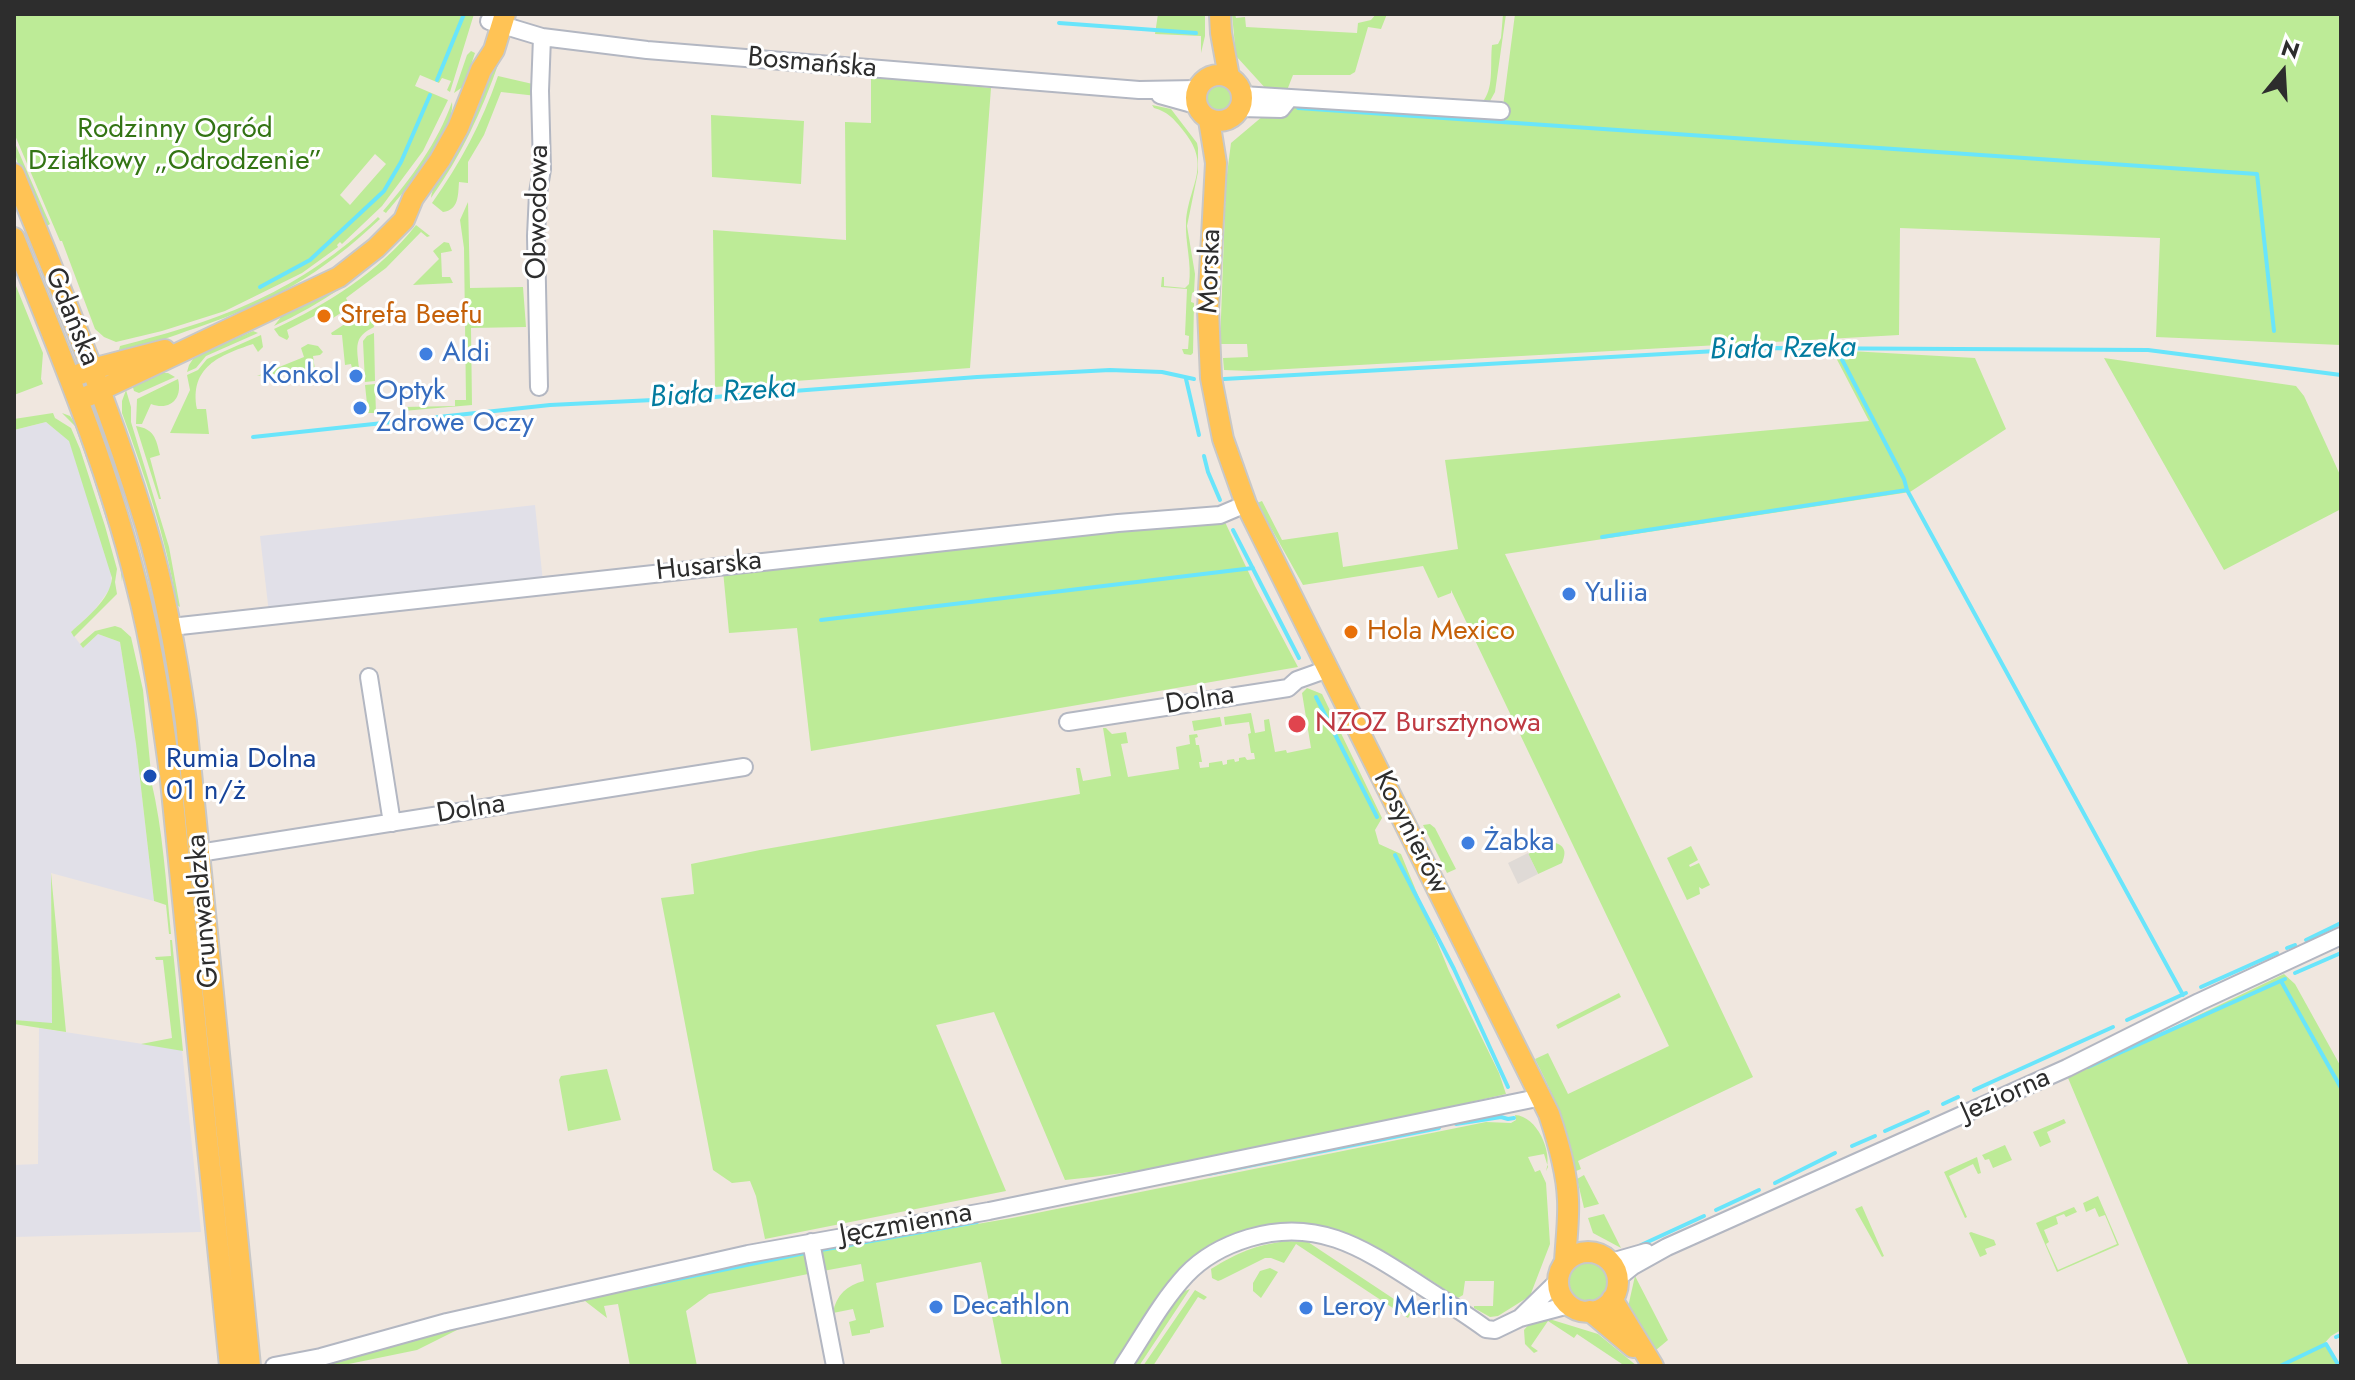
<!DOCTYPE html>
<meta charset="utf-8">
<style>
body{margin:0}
#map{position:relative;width:2355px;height:1380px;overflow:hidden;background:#f0e7df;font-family:Jost,sans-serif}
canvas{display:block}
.frame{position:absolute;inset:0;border:16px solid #2d2d2d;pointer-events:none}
.north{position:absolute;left:2243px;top:32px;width:80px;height:80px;-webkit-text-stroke:6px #fff;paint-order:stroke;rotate:18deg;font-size:22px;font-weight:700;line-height:32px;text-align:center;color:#2d2d2d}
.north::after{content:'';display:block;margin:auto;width:28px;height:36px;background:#2d2d2d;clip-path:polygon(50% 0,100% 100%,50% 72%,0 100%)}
</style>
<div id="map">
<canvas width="2355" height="1380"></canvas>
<div class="frame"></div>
<div class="north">N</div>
</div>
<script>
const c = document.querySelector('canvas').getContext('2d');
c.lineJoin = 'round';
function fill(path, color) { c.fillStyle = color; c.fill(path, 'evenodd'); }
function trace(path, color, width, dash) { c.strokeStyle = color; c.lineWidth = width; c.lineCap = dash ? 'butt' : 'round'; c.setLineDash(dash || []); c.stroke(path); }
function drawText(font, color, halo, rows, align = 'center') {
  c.font = font + ' Jost,sans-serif'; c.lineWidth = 6; c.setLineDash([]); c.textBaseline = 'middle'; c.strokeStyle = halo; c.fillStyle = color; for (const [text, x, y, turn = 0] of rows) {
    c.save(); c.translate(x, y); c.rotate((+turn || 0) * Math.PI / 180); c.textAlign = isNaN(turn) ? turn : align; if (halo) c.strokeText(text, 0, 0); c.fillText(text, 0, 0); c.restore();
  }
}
const industrial = new Path2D(`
 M46 422 69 440 111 570V587L94 611 71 632 83 648 98 634 120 642 136 744 154 901 51 873 52 1024 14 1020V430Z
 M535 505 543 582 269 613 260 536Z
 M39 1028 182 1050 201 1232 14 1237V1165L38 1164Z`);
const green = new Path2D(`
 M14 14H474L450 92 447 90 451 81 442 78 439 83 420 75 415 86 448 100 423 151 382 206 342 244 340 242 337 245 338 247 302 273 225 311 162 331 116 342 104 337 95 329 62 241H60L14 133ZM375 154 386 164 350 205 340 195Z
 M1158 14H1205V36L1201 53V36L1155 34Z
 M1232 14H1235L1236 18 1245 17 1246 27 1357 33 1358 23 1371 20 1376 14H1387L1381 29 1368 27 1355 72 1350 75H1293L1286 93 1267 90 1236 56Z
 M1503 14H1506L1495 92 1490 101 1484 100C1494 86 1490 63 1492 45L1498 44 1501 38Z
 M1515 14H2341V345L2156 337 2160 238 1900 228 1899 335 1251 371 1224 370 1223 358 1248 357 1247 344H1220L1226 182 1231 143 1263 116 1292 102 1502 114Z
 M471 51 475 53 464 86 454 93 467 55Z
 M495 59 499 62C482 111 461 156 431 198 433 180 456 154 465 137 478 112 487 86 495 59Z
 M498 76 537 85V96L501 92 484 135 468 162V183L459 182C458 195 459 210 443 212L432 203C460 163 482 123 498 76Z
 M871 76 991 88 970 368 715 387 713 230 846 240 845 122 871 123Z
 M1206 99a13 13 0 1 1 26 0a13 13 0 1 1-26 0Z
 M452 102C456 130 405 191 386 213L383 211C411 179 438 142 452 102Z
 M1152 105 1171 109 1197 143 1198 148V172L1187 226 1195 274 1194 292 1192 293 1191 302 1194 303 1193 353 1191 355 1184 354 1182 349H1188L1189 336 1185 335 1187 289 1161 287 1162 277H1164V286L1185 288 1189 284C1192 263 1185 243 1186 222 1189 183 1213 166 1182 129 1173 118 1168 112 1154 108Z
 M711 115 804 121 801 184 712 177Z
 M14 141 45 213 50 224 47 226C35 203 14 168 14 141Z
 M14 196 66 328 65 330 14 204Z
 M468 202 470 288 523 287 526 327 471 328 472 405 403 411V407L455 406V400H466L464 248 460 220Z
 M378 217 380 219C319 276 274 301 196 328 172 336 145 347 119 350L120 346C225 319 298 292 378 217Z
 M416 225 430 236 427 237 421 232 386 268 346 298 350 307 333 318 326 310 287 330 289 337 287 340 279 336 274 329C328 304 379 272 416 225Z
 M396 234 401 239C365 275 321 304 274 326L281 317 317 297Z
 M444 242 449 243 452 251 441 253 442 277H450L453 283 413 285 439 259 433 251Z
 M14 281 43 353 41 379 43 384 14 395Z
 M365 313 373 318 374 327C353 337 357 347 359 368H352L351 364 345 365 342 335H332L331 333 360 314Z
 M253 331 258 333 206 356 196 368 187 372 189 365 195 356Z
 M374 333 375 381 365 382 363 341 367 336Z
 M261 335 263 347 258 352 253 344C220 355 189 367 197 409H206L209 434 170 433 190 390 187 375 198 370 207 359Z
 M308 344 318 346 323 352 320 355 313 356 315 370 257 376 304 357 301 348Z
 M1832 350 1975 358 2006 429 1910 492 1505 554 1753 1077 1578 1161 1581 1169 1576 1171C1566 1126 1556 1100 1535 1059L1548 1053 1568 1094 1669 1046 1451 590V593L1438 598 1423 566 1303 585 1257 503 1262 501 1282 540 1338 532 1343 567 1458 549 1445 460 1869 421Z
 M2104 358 2296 386 2304 396 2341 477V509L2224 570Z
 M154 373H168L175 377 139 393 134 391 132 384Z
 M178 379C183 399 170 411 151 404L142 424H136L137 399Z
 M375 384 376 413H368L365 385Z
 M126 390 131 407V422L169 547 180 607 177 605C166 538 145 476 122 413V401Z
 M53 413 55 418 71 428 80 449 105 526 117 569 115 582 117 594 74 637 71 632C86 618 110 600 112 578L69 441 46 422 14 430V419Z
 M62 413 70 416 80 431 123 565 122 582 120 563 93 477 75 426Z
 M93 413C127 501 154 592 172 685L191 853 186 854Z
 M136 426C154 429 156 438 160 455L150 458 161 499H159Z
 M1225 522 1255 586 1298 667 811 751 797 628 729 633 723 571Z
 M115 626 121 628 131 637 143 690 151 773H149V780H151C163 830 166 883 171 934H169L166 905 154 901 136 744 120 642 98 634 83 648 80 644 95 631Z
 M1307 688 1322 694 1382 818 1375 830 1379 844 1401 854 1449 971 1499 1073 1506 1094C1360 1127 1214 1165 1065 1180L994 1012 936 1025 1006 1191 765 1239 756 1196 750 1181 732 1183 713 1170 661 898 694 894 691 864 760 850 1080 794 1076 768H1080L1083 781 1111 776 1103 728H1106L1112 734 1126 732 1128 743 1121 744 1128 777 1179 769 1176 747 1190 744 1189 735 1197 734 1198 737 1195 738 1196 745H1199L1202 762H1199L1200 768 1209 767V763L1222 761 1223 765 1227 764V760L1234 759 1235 762 1239 761V758L1245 757 1247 760 1255 759 1254 753H1251L1248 734 1251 733 1249 722 1225 725 1224 717 1251 713 1255 733 1265 731 1264 720 1269 719 1275 752 1286 750 1287 753 1311 748 1302 693Z
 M1220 717 1222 726 1194 731 1192 721Z
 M1430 824 1435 828 1456 869 1447 873 1423 825Z
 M1552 842C1565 845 1567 851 1562 863L1538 874 1528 854Z
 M1691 846 1698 860 1689 865 1690 867 1699 863 1710 885 1702 889 1699 887 1700 894 1687 900 1667 858Z
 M51 873 66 1032 14 1024V1020L52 1023Z
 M170 940H172L183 1051 141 1044 172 1038 163 960H156L155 957 171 956Z
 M2284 974 2295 984 2341 1067V1330L2331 1336 2322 1346 2327 1345 2338 1366H2189L2068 1078Z
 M1619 993 1621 997 1558 1029 1556 1025Z
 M607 1069 621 1120 568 1131 559 1080 561 1076Z
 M1515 1115C1537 1116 1553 1152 1546 1171L1548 1167 1544 1154 1528 1157 1535 1172 1540 1170 1546 1183 1550 1244 1530 1296 1498 1316 1490 1317 1474 1308V1306H1493L1494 1281H1465L1463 1295 1458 1298 1409 1266 1407 1269 1371 1245 1339 1231 1322 1226 1292 1223 1253 1228 1221 1241 1184 1266 1149 1313 1115 1366H1002L981 1262 876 1283 884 1327 870 1330V1333L852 1336 849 1322 856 1320 853 1309 833 1313C836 1295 847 1285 864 1281L861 1264 823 1271 820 1251 1012 1218 1486 1122 1511 1123 1516 1120Z
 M2064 1119 2066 1123 2047 1132 2051 1142 2040 1147 2033 1132Z
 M2005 1145 2012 1160 1993 1168 1989 1159 1985 1160 1982 1155Z
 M1977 1157 1981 1173 1978 1174 1973 1164 1949 1176 1967 1217 1965 1218 1944 1172Z
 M1584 1175 1599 1204 1584 1208 1577 1179Z
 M2098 1196 2119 1245 2057 1272 2036 1223 2074 1207 2077 1212 2066 1217 2064 1214 2056 1217 2058 1224 2044 1230 2049 1242 2046 1244 2058 1270 2117 1244 2105 1215 2099 1217 2095 1208 2086 1212 2083 1203Z
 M1862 1206 1884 1256 1882 1257 1855 1209Z
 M1604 1214 1621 1248 1593 1233 1588 1218Z
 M1971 1232 1994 1240 1996 1245 1985 1249 1987 1254 1980 1257 1969 1233Z
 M1286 1241 1308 1242 1412 1311 1408 1318 1296 1244 1284 1263 1271 1258H1265L1221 1280 1218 1281 1212 1278 1211 1269C1239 1252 1253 1246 1286 1241Z
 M805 1251 813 1271 808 1274 709 1294 686 1311 697 1366H630L618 1304 604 1306 607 1318 585 1301 465 1326 417 1350 339 1366H321L386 1345 607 1292Z
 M1569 1282a19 19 0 1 1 38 0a19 19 0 1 1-38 0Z
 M1270 1268 1278 1272 1261 1298 1253 1291V1283L1260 1271Z
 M1635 1276 1668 1340 1656 1350 1628 1307Z
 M1190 1289 1139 1366H1131L1177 1297 1180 1293Z
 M1195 1290 1207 1297 1204 1300 1198 1297 1153 1366H1143Z
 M1546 1318 1598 1334 1637 1366H1625L1577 1334 1574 1338 1548 1321 1531 1346 1538 1351 1534 1353 1525 1344 1524 1330 1530 1323Z`);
const plaza = new Path2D(`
 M1528 853 1538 874 1518 884 1508 863Z`);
const stream = new Path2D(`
 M1059 23 1196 33
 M437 80 464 14
 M1298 108 2257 174 2274 331
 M260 287 310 260 384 191 401 162 430 95
 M1836 348 1904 479 1907 490 2183 995
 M1186 379 1199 435
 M1224 379 1769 348 2148 350 2341 375
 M253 437 550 405 715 397 977 377 1110 370 1162 372 1194 379
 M1204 456 1208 472 1220 500
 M1233 530 1299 658
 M1602 537 1907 490
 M821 620 1253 568
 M1316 697 1377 817
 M1395 855 1454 969 1508 1087
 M2306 940 2341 923
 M2287 948 2295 945
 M2295 973 2341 953
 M2281 981 2341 1088
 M2201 987 2277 953
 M2127 1020 2186 993
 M2088 1067 2285 979
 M1974 1090 2113 1027
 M1943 1104 1958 1097
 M1456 1124 1501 1117 1508 1119 1514 1118
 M1885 1131 1928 1112
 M1852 1146 1875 1136
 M1208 1174 1439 1128
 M1775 1183 1835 1153
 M1716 1210 1759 1190
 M1641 1245 1704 1216
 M821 1250 977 1222
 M634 1288 805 1253
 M2336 1337 2341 1335
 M2280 1366 2326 1344 2339 1366`);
const minor = new Path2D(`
 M489 21 542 37 647 50 1139 90 1197 89
 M1160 95 1196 105
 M1242 95 1501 111
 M1240 108 1281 109 1289 99
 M539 387 536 236 538 193 542 169 540 91 542 37
 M171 627 1118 523 1220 515 1246 504
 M369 677 392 823
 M1068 722 1288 688 1297 680 1328 669
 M199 853 744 767
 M811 1242 835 1366
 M1611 1262 1646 1252
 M1618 1278 1633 1266 1667 1247 2067 1068 2199 1002 2341 936
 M1520 1318 1558 1281
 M274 1366 321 1357 447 1322 748 1254 989 1211 1542 1097
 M1123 1366C1143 1336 1161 1302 1186 1275 1203 1257 1226 1245 1249 1238 1315 1218 1360 1246 1414 1281 1438 1297 1463 1312 1486 1329L1495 1330 1520 1318 1569 1305`);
const major = new Path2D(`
 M1220 14 1221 33 1229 77
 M1196 98a23 23 0 1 1 46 0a23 23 0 1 1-46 0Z
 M1209 120 1216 163 1208 309 1211 378 1223 439 1246 504 1549 1114C1558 1141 1567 1171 1568 1200 1569 1220 1566 1242 1565 1262
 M14 174C61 290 110 406 146 526 165 590 177 657 186 722L250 1366
 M14 238C59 351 107 464 136 583 153 648 162 714 171 781L230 1366
 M80 374 92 369 165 350
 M88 396 339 277 376 248 404 220 413 198 440 160 458 128 481 70 494 50 505 14
 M1558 1282a30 30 0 1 1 60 0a30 30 0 1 1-60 0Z
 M1612 1299 1653 1366
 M1590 1311 1633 1347`);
const markers = [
 [324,316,8,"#e8710a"],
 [426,354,8,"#3f7fe0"],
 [356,376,8,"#3f7fe0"],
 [360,408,8,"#3f7fe0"],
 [1569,594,8,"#3f7fe0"],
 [1351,632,8,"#e8710a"],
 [1297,724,10,"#e0444e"],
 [150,776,8,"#1a4fb4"],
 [1468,843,8,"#3f7fe0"],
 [936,1307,8,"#3f7fe0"],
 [1306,1308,8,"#3f7fe0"]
];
const streetNames = [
 ["Bosmańska",812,64,5],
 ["Obwodowa",539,212,-89],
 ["Morska",1211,271,-88],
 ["Gdańska",71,317,68],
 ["Husarska",709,567,-6],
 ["Dolna",1200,701,-9],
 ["Dolna",471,810,-9],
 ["Kosynierów",1410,833,63],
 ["Grunwaldzka",204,911,-95],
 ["Jeziorna",2006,1096,-24],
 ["Jęczmienna",906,1225,-10]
];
const parkNames = [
 ["Rodzinny Ogród",175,130],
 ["Działkowy „Odrodzenie”",175,162]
];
const foodNames = [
 ["Strefa Beefu",340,316],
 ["Hola Mexico",1367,632]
];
const shopNames = [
 ["Aldi",442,354],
 ["Konkol",340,376,"right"],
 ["Optyk",376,392],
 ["Zdrowe Oczy",376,424],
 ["Yuliia",1585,594],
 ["Żabka",1484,843],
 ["Decathlon",952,1307],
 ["Leroy Merlin",1322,1308]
];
const healthNames = [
 ["NZOZ Bursztynowa",1315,724]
];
const transitNames = [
 ["Rumia Dolna",166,760],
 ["01 n/ż",166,792]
];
const waterNames = [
 ["Biała Rzeka",1783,350,-1],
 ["Biała Rzeka",723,394,-4]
];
fill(industrial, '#e1e0e8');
fill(green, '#bdeb97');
fill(plaza, '#dfdad6');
trace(stream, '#69e5fb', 4);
trace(minor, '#b3b7c2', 20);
trace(major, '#c8c8c8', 24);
trace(minor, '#fff', 16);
trace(major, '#ffc355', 20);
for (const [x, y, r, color] of markers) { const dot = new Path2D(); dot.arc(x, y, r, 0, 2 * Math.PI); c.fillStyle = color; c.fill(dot); trace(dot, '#fff', 3); }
drawText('28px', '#2d2d2d', '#fff', streetNames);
drawText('28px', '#337414', '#fff', parkNames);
drawText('28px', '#c56008', '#fff', foodNames, 'left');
drawText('28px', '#366cbe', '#fff', shopNames, 'left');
drawText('28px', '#be3a42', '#fff', healthNames, 'left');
drawText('28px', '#164399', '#fff', transitNames, 'left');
drawText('italic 30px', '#027b9f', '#fff', waterNames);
</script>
